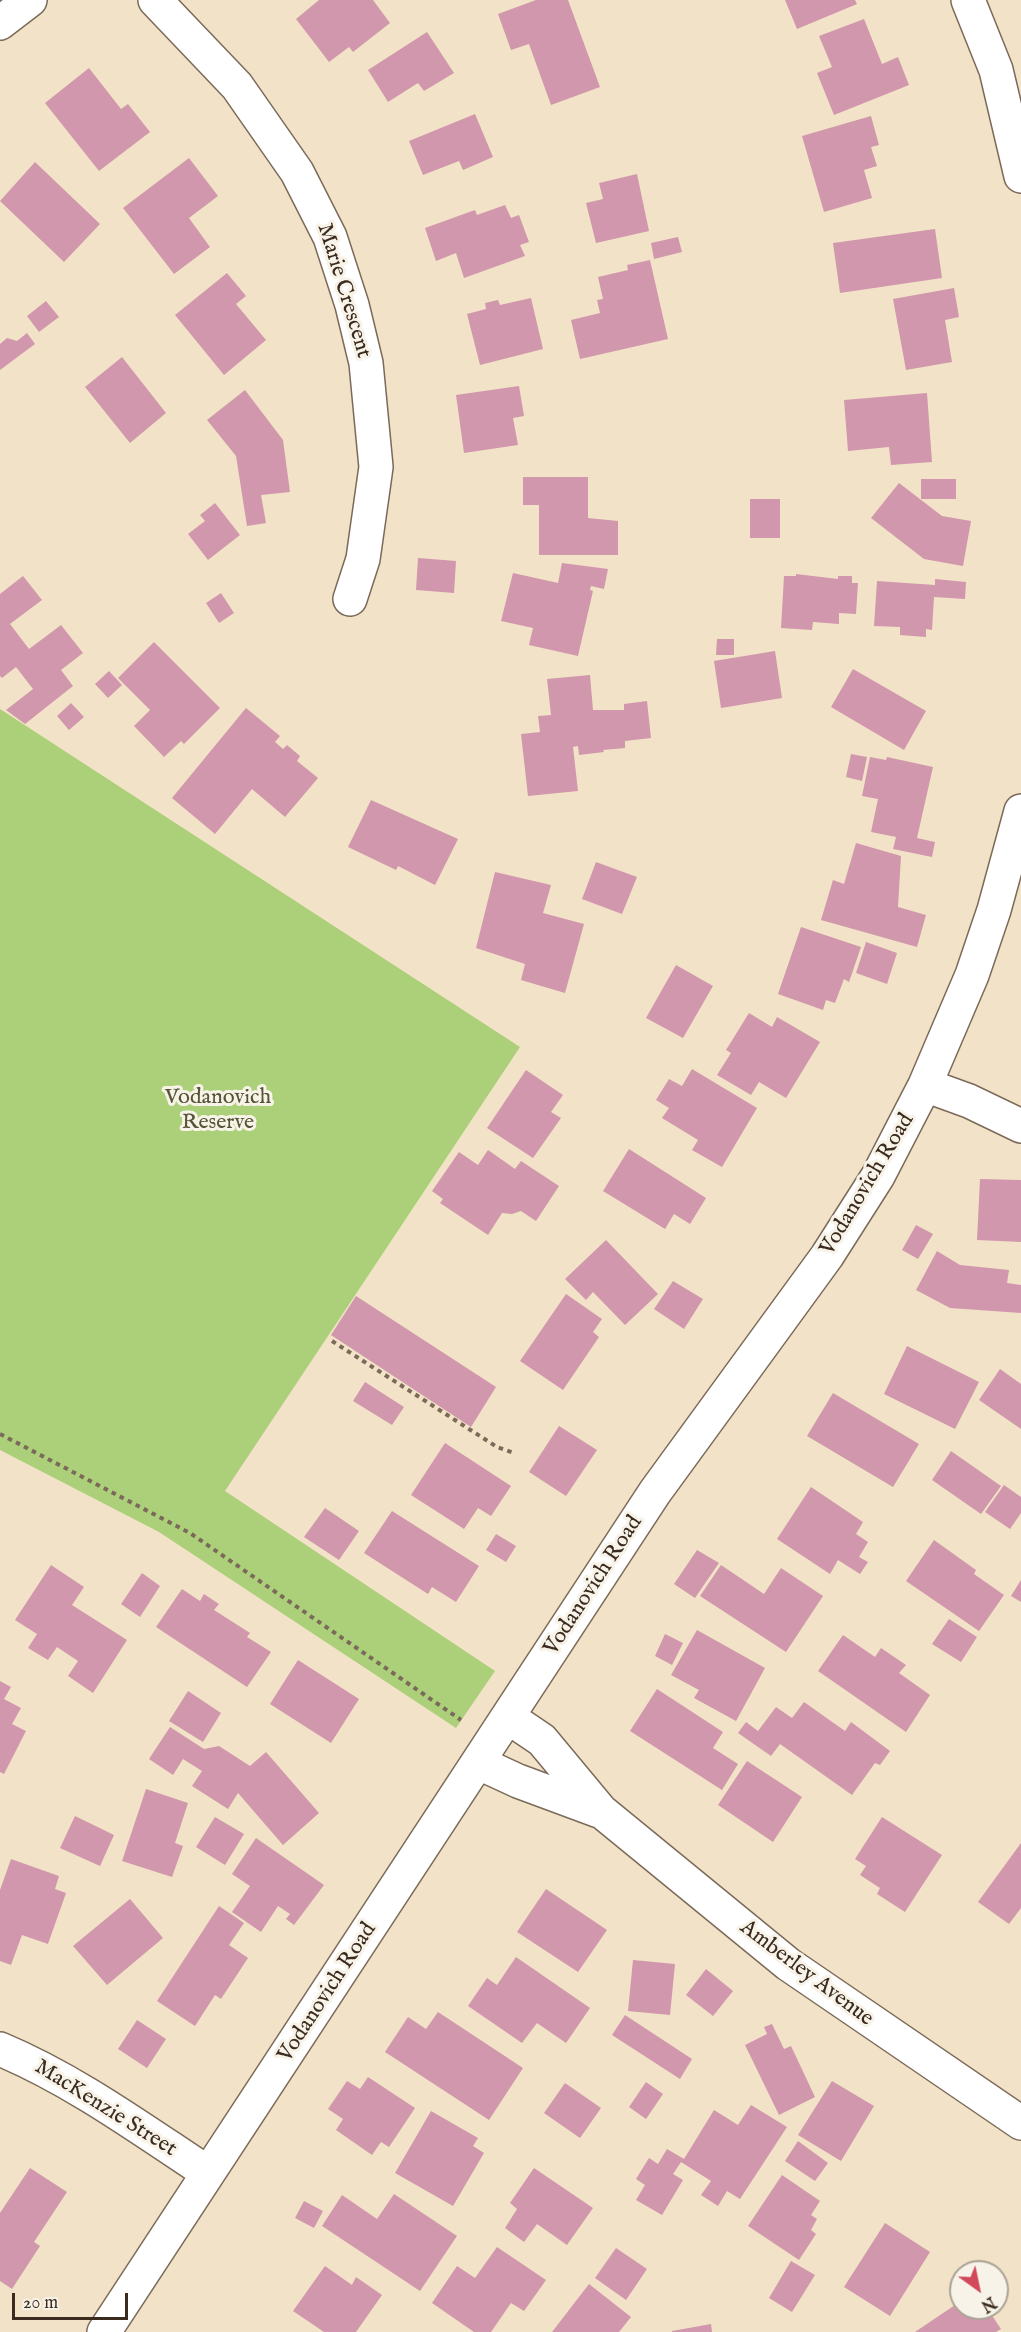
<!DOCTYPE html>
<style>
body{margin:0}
#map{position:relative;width:1021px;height:2332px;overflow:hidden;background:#f2e2c7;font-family:"IM FELL English",serif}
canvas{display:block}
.north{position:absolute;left:949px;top:2260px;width:60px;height:60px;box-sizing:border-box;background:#f7f3e8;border:2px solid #aca397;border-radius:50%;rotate:147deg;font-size:16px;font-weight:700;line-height:24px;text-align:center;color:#3b2a1e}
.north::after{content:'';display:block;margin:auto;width:21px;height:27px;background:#d1495b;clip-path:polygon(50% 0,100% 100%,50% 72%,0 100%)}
.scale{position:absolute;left:12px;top:2293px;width:116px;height:27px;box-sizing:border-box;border:3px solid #3b2a1e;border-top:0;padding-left:8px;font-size:18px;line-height:21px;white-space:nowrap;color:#3b2a1e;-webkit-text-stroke:4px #f7f3e8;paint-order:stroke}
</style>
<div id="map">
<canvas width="1021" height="2332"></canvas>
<div class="north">N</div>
<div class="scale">20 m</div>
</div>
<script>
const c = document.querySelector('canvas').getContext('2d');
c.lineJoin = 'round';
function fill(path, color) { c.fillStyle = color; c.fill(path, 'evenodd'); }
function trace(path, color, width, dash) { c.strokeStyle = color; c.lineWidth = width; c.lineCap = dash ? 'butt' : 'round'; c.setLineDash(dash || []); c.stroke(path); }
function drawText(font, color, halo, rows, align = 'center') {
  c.font = font + ' "IM FELL English",serif'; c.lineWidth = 6; c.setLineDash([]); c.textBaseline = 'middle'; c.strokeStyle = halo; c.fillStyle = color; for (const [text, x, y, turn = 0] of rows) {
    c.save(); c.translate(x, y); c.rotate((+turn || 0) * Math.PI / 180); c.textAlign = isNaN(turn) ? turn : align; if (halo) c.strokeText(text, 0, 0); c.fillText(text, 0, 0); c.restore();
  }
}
const green = new Path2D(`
 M0 709 520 1047 225 1491 495 1671 456 1728 159 1532 0 1450Z`);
const building = new Path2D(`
 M319 0H373L390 23 353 52 349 47 329 62 296 19Z
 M536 0H568L600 87 551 105 529 44 511 50 498 14Z
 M785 0H855L857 4 797 29Z
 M864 19 882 64 898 57 909 85 834 115 817 73 832 67 819 36Z
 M427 32 454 73 424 91 418 83 388 102 368 70Z
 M89 68 121 109 128 104 150 132 99 171 45 103Z
 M475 114 493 157 463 170 459 161 423 175 409 141Z
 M871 116 879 145 871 147 877 166 864 170 872 198 824 212 802 136Z
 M189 158 218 196 189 218 210 247 174 274 123 208Z
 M35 162 100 224 64 262 0 201Z
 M637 174 649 231 596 243 586 203 603 199 599 183Z
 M505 205 511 218 519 215 529 242 520 245 525 256 464 278 456 253 436 261 425 228 475 210 477 215Z
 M935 229 942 278 840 293 833 243Z
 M678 237 682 252 654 259 651 243Z
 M650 260 668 339 580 359 571 320 600 313 597 300 603 299 598 277 628 270 627 265Z
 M227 273 246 296 236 304 266 340 224 375 175 315Z
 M954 288 959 317 945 320 952 362 906 370 893 299Z
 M531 298 543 349 480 365 467 314 486 309 485 303 498 300 500 305Z
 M46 301 59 317 39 332 27 316Z
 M27 333 35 344 0 370V344L7 338 17 341Z
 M122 357 166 413 130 443 85 387Z
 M519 386 524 416 513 418 518 445 464 453 456 395Z
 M245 390 283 440 290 492 261 495 266 523 247 526 236 456 207 420Z
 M927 393 932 462 891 465 889 447 848 451 844 400Z
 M523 477H588V518L618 521V555H539V505H523Z
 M921 479H956V499H921Z
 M899 483 942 516 971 521 963 566 924 559 871 518Z
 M750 499H780V538H750Z
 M215 503 240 535 208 560 188 534 205 521 200 515Z
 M418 558 456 561 454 593 416 590Z
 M562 563 608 569 604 589 591 586 590 590 593 591 578 656 529 645 533 628 501 621 513 573 558 583Z
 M796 574 838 579V576H852V583H858L856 614 839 613V624L813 622 812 630 781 628 784 576H796Z
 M23 576 42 600 10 624 29 649 61 625 83 653 61 670 73 686 25 724 6 710 33 689 16 667 2 678 0 676V594Z
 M935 579 966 582 965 599 934 597 932 630 926 629V637L900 635V627L874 626 877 581 935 585Z
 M221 593 234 613 219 623 206 603Z
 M717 639H734V655H716Z
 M154 642 220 708 184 744 181 741 164 757 134 726 150 710 118 678Z
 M775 651 782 698 721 708 714 661Z
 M853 669 926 711 904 750 831 707Z
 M109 671 122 685 108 698 95 684Z
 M590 675 593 710H624V704L647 701 651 738 625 741V748L603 750 604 752 579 755 578 746 573 747 578 791 528 796 521 734 540 732 538 716 551 715 547 679Z
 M71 703 84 717 69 730 57 716Z
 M246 708 280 736 275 742 283 749 287 745 300 756 297 761 318 778 285 817 252 789 215 834 172 798Z
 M851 754 867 757 862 781 846 777Z
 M870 757 886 760 887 757 933 767 917 838 935 842 932 857 893 849 896 837 871 832 878 799 862 796Z
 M371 800 458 839 435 885 398 866 396 870 348 847Z
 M856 843 901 856 898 907 926 915 917 947 821 920 833 880 844 884Z
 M596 862 637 877 622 914 582 899Z
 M495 872 551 885 543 913 584 924 565 993 521 980 525 964 476 948Z
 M801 927 861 947 849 982 844 979 835 1003 826 1000 823 1010 778 994Z
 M866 942 897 953 887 984 856 973Z
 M676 965 713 986 683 1038 646 1018Z
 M749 1013 772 1027 777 1017 820 1042 786 1098 759 1082 751 1095 717 1075 731 1053 726 1050Z
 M692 1069 757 1108 722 1167 692 1150 698 1140 662 1118 669 1108 656 1100 669 1079 682 1086Z
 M526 1070 563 1095 551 1112 561 1118 533 1158 487 1128Z
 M629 1149 706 1198 690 1224 674 1214 665 1229 603 1191Z
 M488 1150 515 1169 521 1161 559 1186 536 1221 521 1211 512 1214 502 1213 488 1235 440 1203 443 1199 432 1191 459 1152 478 1165Z
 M980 1179 1021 1180V1242L977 1240Z
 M916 1225 933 1234 918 1259 902 1250Z
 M606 1240 658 1294 625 1325 593 1292 586 1300 565 1279Z
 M937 1251 960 1265 1009 1270 1007 1283 1021 1285V1313L950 1308 916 1290Z
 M673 1281 703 1299 684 1329 654 1309Z
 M566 1294 602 1319 593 1332 599 1337 563 1390 520 1361Z
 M356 1296 496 1387 471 1427 331 1335Z
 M907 1346 979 1382 955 1429 884 1394Z
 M1000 1369 1021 1384V1429L979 1400Z
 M365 1382 404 1407 392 1425 353 1401Z
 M833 1393 919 1444 893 1487 807 1436Z
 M559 1426 597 1450 566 1496 529 1472Z
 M445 1443 511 1486 491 1516 478 1508 464 1529 411 1495Z
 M951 1451 1001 1486 981 1514 932 1480Z
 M1004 1485 1021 1497V1513L1010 1529 985 1512Z
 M811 1487 863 1522 856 1534 868 1542 859 1557 868 1562 860 1574 838 1560 830 1574 777 1539Z
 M325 1508 359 1531 339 1560 304 1537Z
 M392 1511 479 1566 456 1602 432 1587 428 1594 364 1553Z
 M496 1534 516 1546 506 1562 486 1550Z
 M934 1540 976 1570 974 1574 1004 1595 979 1631 906 1581Z
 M697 1550 719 1563 695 1598 674 1584Z
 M51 1565 84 1587 72 1605 127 1640 93 1693 68 1676 78 1661 57 1647 48 1660 28 1648 37 1634 15 1620Z
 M721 1565 764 1594 781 1568 823 1596 786 1652 700 1596Z
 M142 1573 160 1586 140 1617 121 1604Z
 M1021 1580V1602L1011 1596Z
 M182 1589 200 1601 204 1594 219 1604 214 1610 250 1633 247 1637 271 1652 247 1687 156 1627Z
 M949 1619 977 1637 961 1662 932 1644Z
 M697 1630 765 1668 736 1721 694 1698 699 1690 671 1675Z
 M665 1634 683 1643 672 1665 655 1656Z
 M843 1635 875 1657 881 1648 906 1665 899 1673 930 1695 906 1732 818 1671Z
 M298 1660 359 1699 331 1743 270 1704Z
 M0 1681 11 1687 4 1699 21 1708 12 1724 26 1731 4 1774 0 1772Z
 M657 1689 723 1732 713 1748 738 1764 722 1790 630 1731Z
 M188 1691 221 1713 203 1742 169 1721Z
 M804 1702 845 1731 851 1722 890 1751 880 1765 875 1763 852 1795 780 1744 771 1756 738 1733 746 1722 758 1731 776 1707 792 1718Z
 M170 1727 204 1749 219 1746 250 1766 266 1752 319 1813 283 1845 238 1793 228 1809 192 1786 202 1771 183 1759 173 1775 149 1759Z
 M747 1761 802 1797 773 1842 718 1805Z
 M146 1789 188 1803 175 1843 183 1846 172 1877 122 1861Z
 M75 1816 114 1835 100 1866 60 1848Z
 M215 1817 244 1834 225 1865 196 1847Z
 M882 1817 942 1855 905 1912 877 1894 880 1888 860 1875 866 1866 855 1859Z
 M256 1838 324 1885 294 1925 286 1919 290 1914 278 1906 261 1932 232 1912 250 1886 232 1874Z
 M1021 1843V1908L1009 1924 978 1902Z
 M11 1859 59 1876 55 1889 66 1893 48 1944 22 1935 11 1965 0 1961V1890Z
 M546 1889 607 1930 578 1972 517 1932Z
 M130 1899 163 1938 107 1985 73 1946Z
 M219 1906 244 1923 229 1945 248 1958 221 1999 215 1995 195 2026 157 2001Z
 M516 1957 590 2008 566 2043 537 2023 522 2043 468 2006 487 1978 497 1985Z
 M633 1960 675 1964 670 2015 628 2011Z
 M706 1969 733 1991 713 2016 686 1995Z
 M438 2012 523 2068 489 2120 385 2052 408 2017 426 2029Z
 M625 2015 692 2059 680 2079 612 2035Z
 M137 2020 166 2039 147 2068 118 2049Z
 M772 2024 784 2049 791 2046 815 2097 779 2115 745 2045 767 2034 764 2027Z
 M368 2077 415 2108 389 2147 381 2142 372 2155 336 2130 343 2119 328 2109 347 2081 360 2089Z
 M832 2081 874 2106 841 2161 798 2135Z
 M646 2082 663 2094 646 2119 629 2107Z
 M565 2083 601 2108 580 2138 544 2113Z
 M751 2105 787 2127 740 2199 727 2191 718 2206 701 2195 711 2181 681 2162 673 2174 683 2180 662 2215 636 2200 645 2185 636 2179 649 2158 658 2164 667 2149 684 2159 714 2110 738 2125Z
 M431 2111 478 2138 473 2146 484 2153 453 2206 395 2173Z
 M798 2141 828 2163 815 2181 785 2161Z
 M30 2168 67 2192 34 2242 40 2246 12 2289 0 2281V2213Z
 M534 2168 593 2208 567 2245 537 2224 524 2242 505 2228 517 2209 510 2203Z
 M782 2175 820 2201 811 2215 817 2219 811 2230 816 2234 799 2260 748 2226Z
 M394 2194 457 2236 420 2291 322 2226 342 2195 377 2219Z
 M304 2201 323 2211 314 2228 295 2218Z
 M885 2223 930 2252 890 2316 844 2287Z
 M497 2247 546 2280 524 2311 511 2303 491 2332H474L432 2303 457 2266 475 2278Z
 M616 2248 647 2269 626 2300 595 2278Z
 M791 2261 815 2275 792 2312 769 2298Z
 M325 2266 352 2285 356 2277 382 2295 356 2332H324L293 2311Z
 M589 2284 631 2317 619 2332H552Z
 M961 2301V2308H987L1001 2329 996 2332H915Z
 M711 2324 712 2332H672V2331Z`);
const path = new Path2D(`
 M332 1341 497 1447 514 1453
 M0 1434 190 1533 461 1720`);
const minor = new Path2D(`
 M155 0 237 86 297 172 330 237 352 305 366 363 376 467 363 559 350 599
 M968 0 996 70 1021 176
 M0 23 30 0
 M925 1085 969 1101 1021 1126
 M508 1717 542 1740 601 1811 788 1964 1021 2123
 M479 1763 518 1781 599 1811
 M0 2049C74 2080 141 2129 208 2173
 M104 2332 655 1492 827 1256 878 1176 925 1085 972 975 994 910 1021 811`);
const streetNames = [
 ["Marie Crescent",343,291,73],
 ["Vodanovich Road",868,1185,-59],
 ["Vodanovich Road",594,1586,-57],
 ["Amberley Avenue",806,1974,37],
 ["Vodanovich Road",328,1993,-57],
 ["MacKenzie Street",105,2109,32]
];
const parkNames = [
 ["Vodanovich",218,1098],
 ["Reserve",218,1123]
];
fill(green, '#acd07a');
fill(building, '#d197ac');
trace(minor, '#7b6a59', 36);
trace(path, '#7b6a59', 4, [4.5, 4.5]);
trace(minor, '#fff', 33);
drawText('22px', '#3b2a1e', '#f7f3e8', streetNames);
drawText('22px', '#575435', '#f7f3e8', parkNames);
</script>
